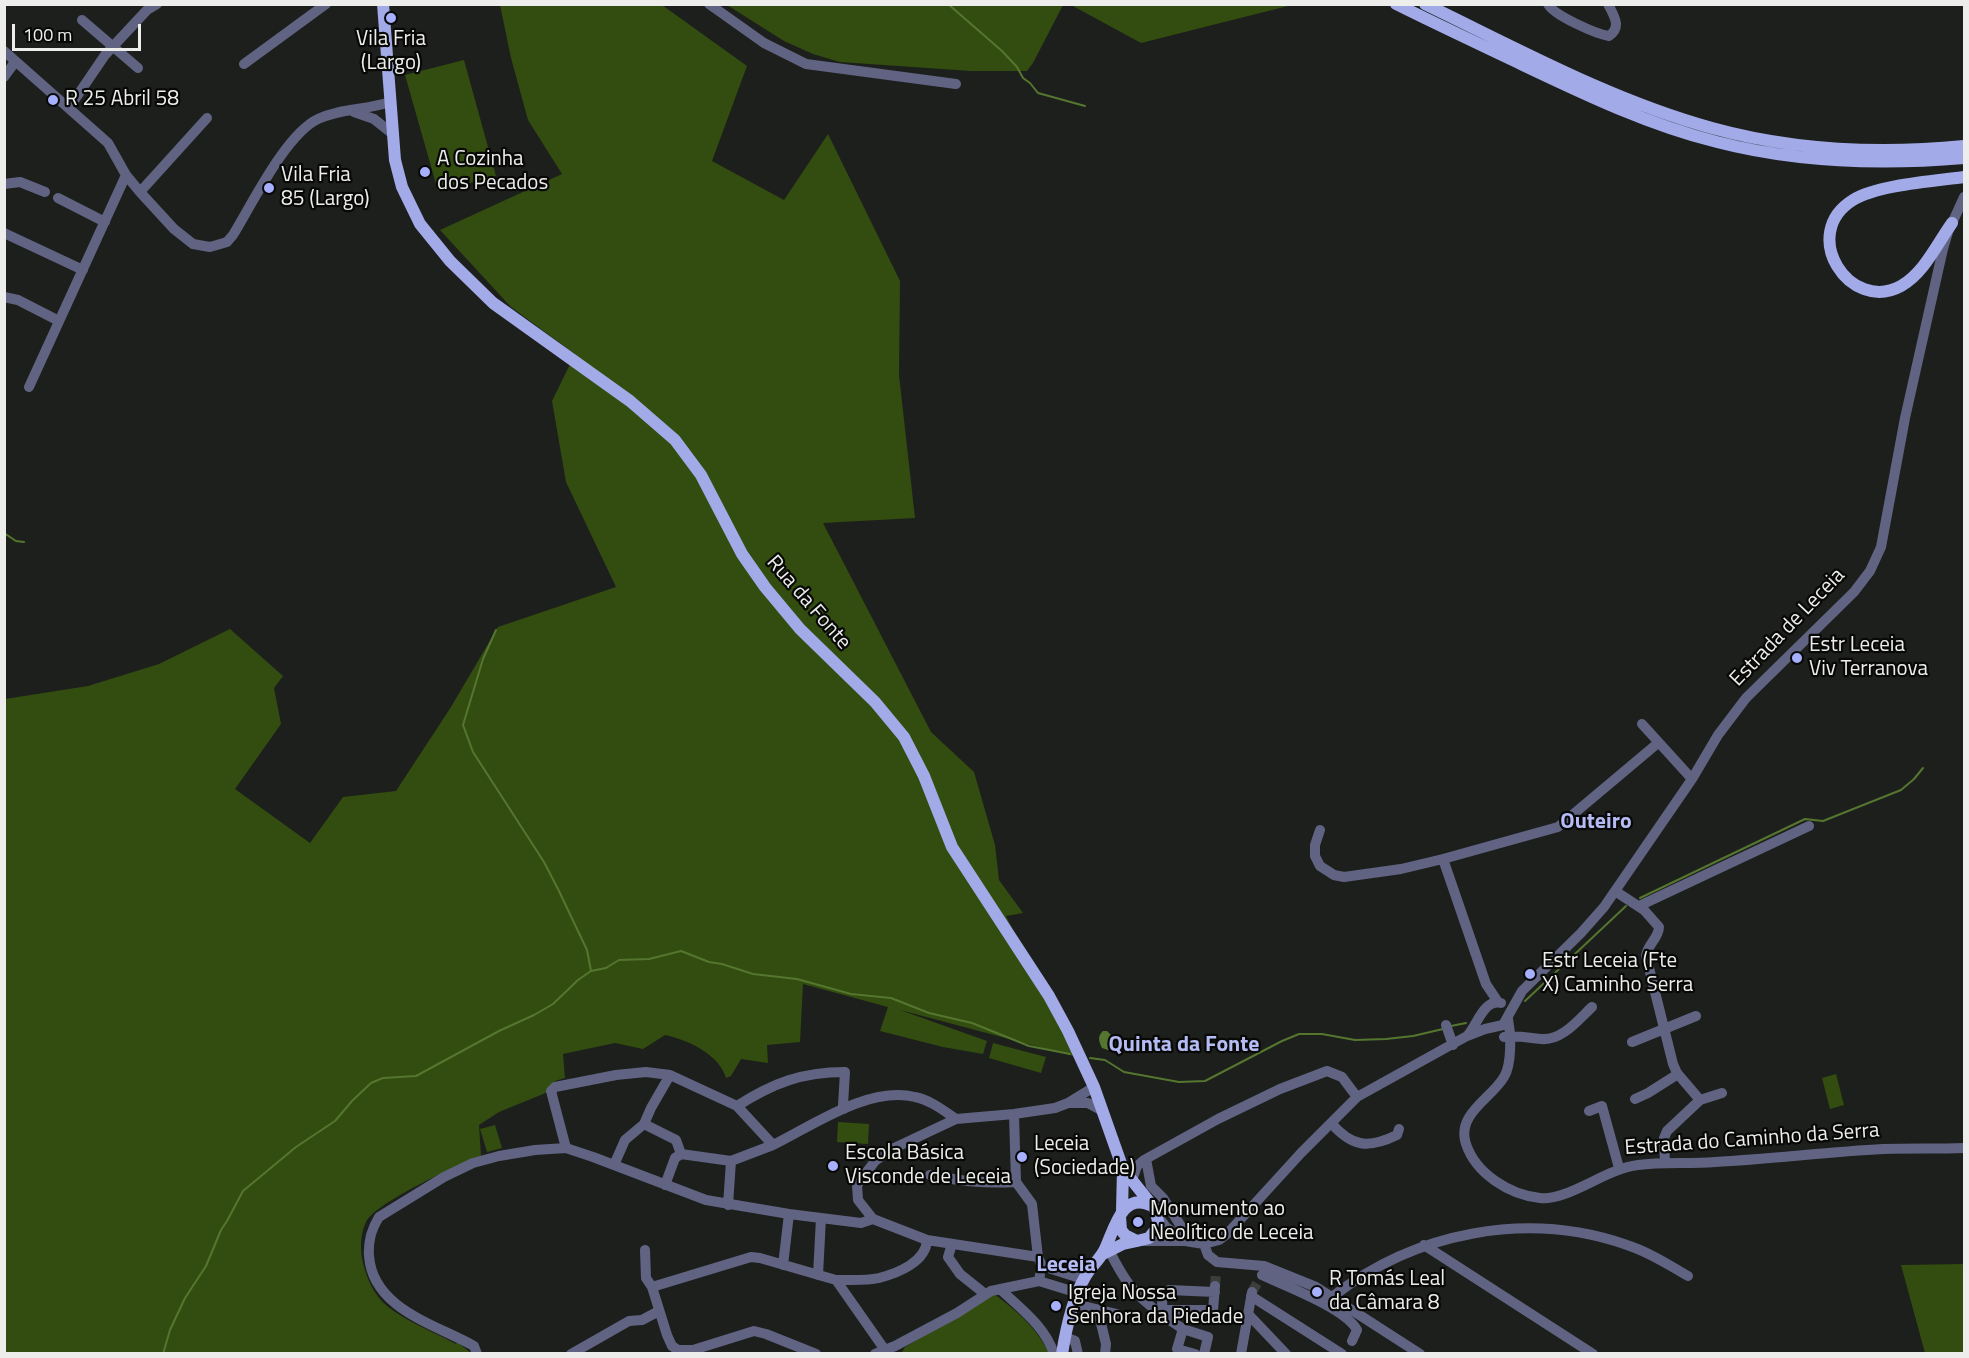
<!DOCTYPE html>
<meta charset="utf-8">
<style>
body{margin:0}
#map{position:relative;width:1969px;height:1358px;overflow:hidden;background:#1d1f1c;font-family:"Titillium Web",sans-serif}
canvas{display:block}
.frame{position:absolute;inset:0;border:6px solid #edeeec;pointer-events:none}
.scale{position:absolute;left:12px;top:24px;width:129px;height:27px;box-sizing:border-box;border:3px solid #edeeec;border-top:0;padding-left:8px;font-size:18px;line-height:21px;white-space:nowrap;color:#edeeec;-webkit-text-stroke:4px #080907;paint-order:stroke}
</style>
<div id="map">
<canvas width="1969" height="1358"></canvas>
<div class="frame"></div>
<div class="scale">100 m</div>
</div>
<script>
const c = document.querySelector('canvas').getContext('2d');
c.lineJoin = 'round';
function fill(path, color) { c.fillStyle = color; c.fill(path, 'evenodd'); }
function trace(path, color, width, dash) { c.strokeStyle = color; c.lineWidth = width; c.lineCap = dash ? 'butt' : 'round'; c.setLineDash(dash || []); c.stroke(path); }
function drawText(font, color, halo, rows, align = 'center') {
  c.font = font + ' "Titillium Web",sans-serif'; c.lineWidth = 4.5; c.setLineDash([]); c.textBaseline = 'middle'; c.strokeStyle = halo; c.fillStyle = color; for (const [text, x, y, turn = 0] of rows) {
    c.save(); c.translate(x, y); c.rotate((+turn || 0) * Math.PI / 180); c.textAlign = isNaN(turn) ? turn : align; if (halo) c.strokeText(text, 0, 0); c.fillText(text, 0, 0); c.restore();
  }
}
const green = new Path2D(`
 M500 5H662L747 66 712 161 784 200 828 134 900 281 899 375 915 518 823 523 931 732 974 772 995 845 999 880 1023 913 1006 916 1077 1057 900 1010 987 1041 983 1054 943 1047 880 1031 888 1007 803 984 800 1042 767 1045 768 1063 741 1059 731 1076 726 1078C719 1054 688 1040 665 1035L643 1049 615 1043 563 1054 565 1078 555 1081 548 1092 499 1112 479 1125 481 1156C458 1165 376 1202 366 1222 360 1234 360 1250 363 1263 367 1279 374 1295 387 1306 407 1322 434 1332 456 1344L457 1342 471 1353 5 1354V699L88 686 159 664 230 629 283 676 274 688 281 724 235 789 310 843 343 797 396 791 451 707 498 627 616 587 566 482 552 401 575 354 511 307 440 230 562 174 528 120 511 58Z
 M727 5H1063L1033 63 1027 71H971L840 62 813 54 784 41Z
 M1071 5H1292L1141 43Z
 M464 60 496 176 438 191 405 75Z
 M993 1043 1046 1057 1041 1073 989 1058Z
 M1836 1074 1844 1105 1830 1109 1822 1078Z
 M838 1122 869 1124 868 1144 837 1142Z
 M495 1125 502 1148 487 1152 480 1129Z
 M1964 1264V1353H1925L1901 1265Z
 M994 1294C1018 1312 1035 1326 1049 1353L901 1354 905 1347Z`);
const water = new Path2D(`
 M1103 1031H1107L1115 1039 1112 1048 1108 1050 1102 1048C1099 1042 1097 1036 1103 1031Z`);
const stream = new Path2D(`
 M948 4 1002 51 1017 67 1023 78 1030 83 1038 93 1085 106
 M4 533 16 541 24 542
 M496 630 483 659 463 725 473 752 544 862 558 889 587 950 591 971
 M1640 898 1805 819 1823 821 1901 790 1914 779 1923 768
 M1525 1001 1626 906
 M1451 1026 1466 1023
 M1090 1058 1105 1060 1124 1072 1179 1082 1205 1081 1282 1041 1299 1034H1322L1355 1040 1386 1039 1413 1036 1443 1029
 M163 1354 170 1330 185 1298 206 1266 221 1230 227 1221 243 1191 296 1147 335 1121 352 1101 371 1083 383 1078 416 1076 499 1031 534 1015 553 1004 578 980 591 971 606 968 619 960 649 959 681 951 709 962 722 964 753 974 797 979 851 994 891 998 929 1013 972 1023 1029 1046 1070 1054`);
const minorTunnel = new Path2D(`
 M1215 1286 1216 1273
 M1252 1292 1259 1280`);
const minor = new Path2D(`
 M709 4 764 43 806 64 956 84
 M1548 4C1553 15 1596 34 1609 36 1622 27 1614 16 1608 4
 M82 20 138 68
 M4 51 108 143 126 175 140 192 174 229 193 244 210 247 227 242 233 235C252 204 286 134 318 119 341 108 367 110 390 102
 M244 64 326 4
 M4 77 15 62
 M69 108 105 55 147 10 157 4
 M354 112 374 119 394 135
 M4 184 20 182 45 192
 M140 192 207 118
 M58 198 105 222
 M4 233 83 270
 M4 297 18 300 59 321
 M29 387 126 175
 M1642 724 1692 779
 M1320 830 1315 845V856L1320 866 1334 875 1344 877 1401 869 1443 859 1558 827 1658 743
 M1443 859 1486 984 1498 1002
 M1615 891 1644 910 1659 927C1659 938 1647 945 1646 956L1673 1064 1677 1073 1700 1100 1667 1131 1664 1138 1665 1163
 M1639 906 1809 826
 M1508 1019C1511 1034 1512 1064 1504 1077 1491 1099 1456 1114 1466 1144 1476 1174 1510 1195 1540 1198 1568 1201 1605 1169 1638 1165 1663 1162 1689 1164 1715 1162 1771 1159 1827 1152 1883 1149 1910 1148 1937 1149 1964 1148
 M1446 1025 1453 1045
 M1468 1035C1478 1023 1484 999 1501 1003
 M1504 1037C1518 1035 1528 1038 1541 1039 1562 1041 1578 1020 1592 1007
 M1632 1042 1696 1016
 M1635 1099 1648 1093 1678 1074
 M1700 1100 1722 1093
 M1069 1103H1088L1103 1111
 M737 1106C773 1083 802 1072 845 1072L843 1105 844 1109
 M1589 1111 1602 1106 1619 1168
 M1014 1114 1016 1182
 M1331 1123C1352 1147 1368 1149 1397 1135L1399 1129
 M644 1124 676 1140 681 1154
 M773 1145C814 1125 868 1086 915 1097 930 1100 943 1110 956 1119
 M566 1148 551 1091 555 1087 616 1075 646 1072 670 1075 737 1106 773 1145 731 1161 681 1154
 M1146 1159 1151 1186 1163 1198 1184 1231 1185 1241
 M614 1165 625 1140 644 1124 651 1108 670 1075
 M930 1175C961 1181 984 1184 1016 1182
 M1132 1180 1137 1166 1144 1160 1218 1119 1280 1089 1327 1071 1342 1077 1357 1097
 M1016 1182 1032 1204 1038 1257 1042 1266
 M665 1185 675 1158 681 1154
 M728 1205 731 1161
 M1157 1215 1166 1227 1185 1241
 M873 1219 858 1200 857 1185 875 1161 890 1150 956 1119 1014 1114 1055 1108 1068 1103 1094 1087
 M1143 1241H1185L1204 1244 1219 1240 1227 1234 1301 1153 1357 1097 1467 1036 1485 1029 1503 1025 1522 991 1581 933 1604 907 1692 779 1718 735 1746 698 1854 592 1870 571 1881 547 1905 418 1943 249 1948 232 1964 197
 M952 1244 948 1257 960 1274 985 1294
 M1204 1244 1208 1255 1217 1262 1264 1266 1316 1287 1420 1354
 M1424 1245 1593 1354
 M645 1250 646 1278 652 1287 667 1335 672 1346 678 1350H693L754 1331 766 1334 816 1354
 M1109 1250C1124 1280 1133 1294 1161 1314
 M783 1265 789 1214
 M1042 1266 1083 1279
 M818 1275 821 1218
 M1040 1275 1039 1281 1078 1293
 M1262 1275C1285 1286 1345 1308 1357 1330L1352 1341
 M836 1280C850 1280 866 1281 879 1278 898 1273 926 1262 927 1240
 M652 1287 751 1257 760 1258 836 1280 885 1350
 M1000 1289C1021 1309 1045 1326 1054 1354
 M1215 1292 1169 1290C1162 1296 1161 1301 1163 1310H1213L1215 1286
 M1251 1296 1342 1354
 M1332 1297C1415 1232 1527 1210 1627 1245 1649 1252 1669 1265 1688 1276
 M1075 1304 1117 1314
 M1163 1310 1161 1314 1183 1329 1208 1337 1204 1354
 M1098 1311 1106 1344 1105 1354
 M1248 1314 1286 1354
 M1183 1329 1177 1349 1195 1354
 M1065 1337 1075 1341 1078 1354
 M477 1354 474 1346C435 1324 373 1309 369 1256 368 1241 371 1230 379 1217L444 1177 473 1163 499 1156 535 1150 566 1148 593 1157 706 1200 789 1214 861 1223 873 1219 927 1240 1038 1257
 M571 1354 629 1321 642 1320 659 1311
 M875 1354 895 1346 957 1313 991 1291 1039 1281
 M1241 1354 1252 1292`);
const major = new Path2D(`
 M383 4 395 160 402 187 420 224 450 261 493 303 630 401 675 440 701 475 742 554 765 587 800 629 875 702 904 737 924 776 952 847 1049 996 1068 1031 1094 1087 1123 1169 1155 1209 1158 1221 1157 1228 1149 1238 1137 1241 1125 1235 1121 1230 1120 1217
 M1396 4C1438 25 1481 45 1523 65 1586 95 1649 125 1717 142 1798 163 1881 165 1964 158
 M1425 4C1518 49 1613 101 1712 128 1795 151 1880 154 1964 146
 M1952 223C1937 244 1924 273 1901 286 1850 314 1798 234 1853 200 1877 185 1935 181 1964 177
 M1122 1211 1123 1169
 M1103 1254 1123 1244 1137 1241
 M1062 1354C1066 1329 1072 1299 1085 1277 1090 1268 1099 1260 1104 1251 1114 1231 1121 1192 1150 1205`);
const markers = [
 [391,18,6,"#a7b0fc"],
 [53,100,6,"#a7b0fc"],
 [425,172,6,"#a7b0fc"],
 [269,188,6,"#a7b0fc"],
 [1797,658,6,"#a7b0fc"],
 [1530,974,6,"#a7b0fc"],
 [1022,1157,6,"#a7b0fc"],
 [833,1166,6,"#a7b0fc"],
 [1138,1222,6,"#a7b0fc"],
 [1317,1292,6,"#a7b0fc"],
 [1056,1306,6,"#a7b0fc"]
];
const poiNames = [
 ["Vila Fria",391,40,"center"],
 ["(Largo)",391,64,"center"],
 ["R 25 Abril 58",65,100],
 ["A Cozinha",437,160],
 ["dos Pecados",437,184],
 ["Vila Fria",281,176],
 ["85 (Largo)",281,200],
 ["Estr Leceia",1809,646],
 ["Viv Terranova",1809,670],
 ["Estr Leceia (Fte",1542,962],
 ["X) Caminho Serra",1542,986],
 ["Leceia",1034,1145],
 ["(Sociedade)",1034,1169],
 ["Escola Básica",845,1154],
 ["Visconde de Leceia",845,1178],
 ["Monumento ao",1150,1210],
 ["Neolítico de Leceia",1150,1234],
 ["R Tomás Leal",1329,1280],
 ["da Câmara 8",1329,1304],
 ["Igreja Nossa",1068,1294],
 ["Senhora da Piedade",1068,1318]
];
const streetNames = [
 ["Rua da Fonte",808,603,49],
 ["Estrada de Leceia",1788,628,-46],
 ["Estrada do Caminho da Serra",1752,1140,-4]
];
const neighbourhoodNames = [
 ["Outeiro",1596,823],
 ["Quinta da Fonte",1184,1046],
 ["Leceia",1066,1266]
];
fill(green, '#324d0f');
fill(water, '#55762f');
trace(stream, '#55762f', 2);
trace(minorTunnel, '#3c3e3b', 10, [10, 5]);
trace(minor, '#606482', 10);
trace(major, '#a2aae8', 12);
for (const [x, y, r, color] of markers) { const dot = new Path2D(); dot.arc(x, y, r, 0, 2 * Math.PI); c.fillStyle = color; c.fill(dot); trace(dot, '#080907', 2); }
drawText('21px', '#edeeec', '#080907', poiNames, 'left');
drawText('21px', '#edeeec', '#080907', streetNames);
drawText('bold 22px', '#b5bcf5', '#080907', neighbourhoodNames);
</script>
